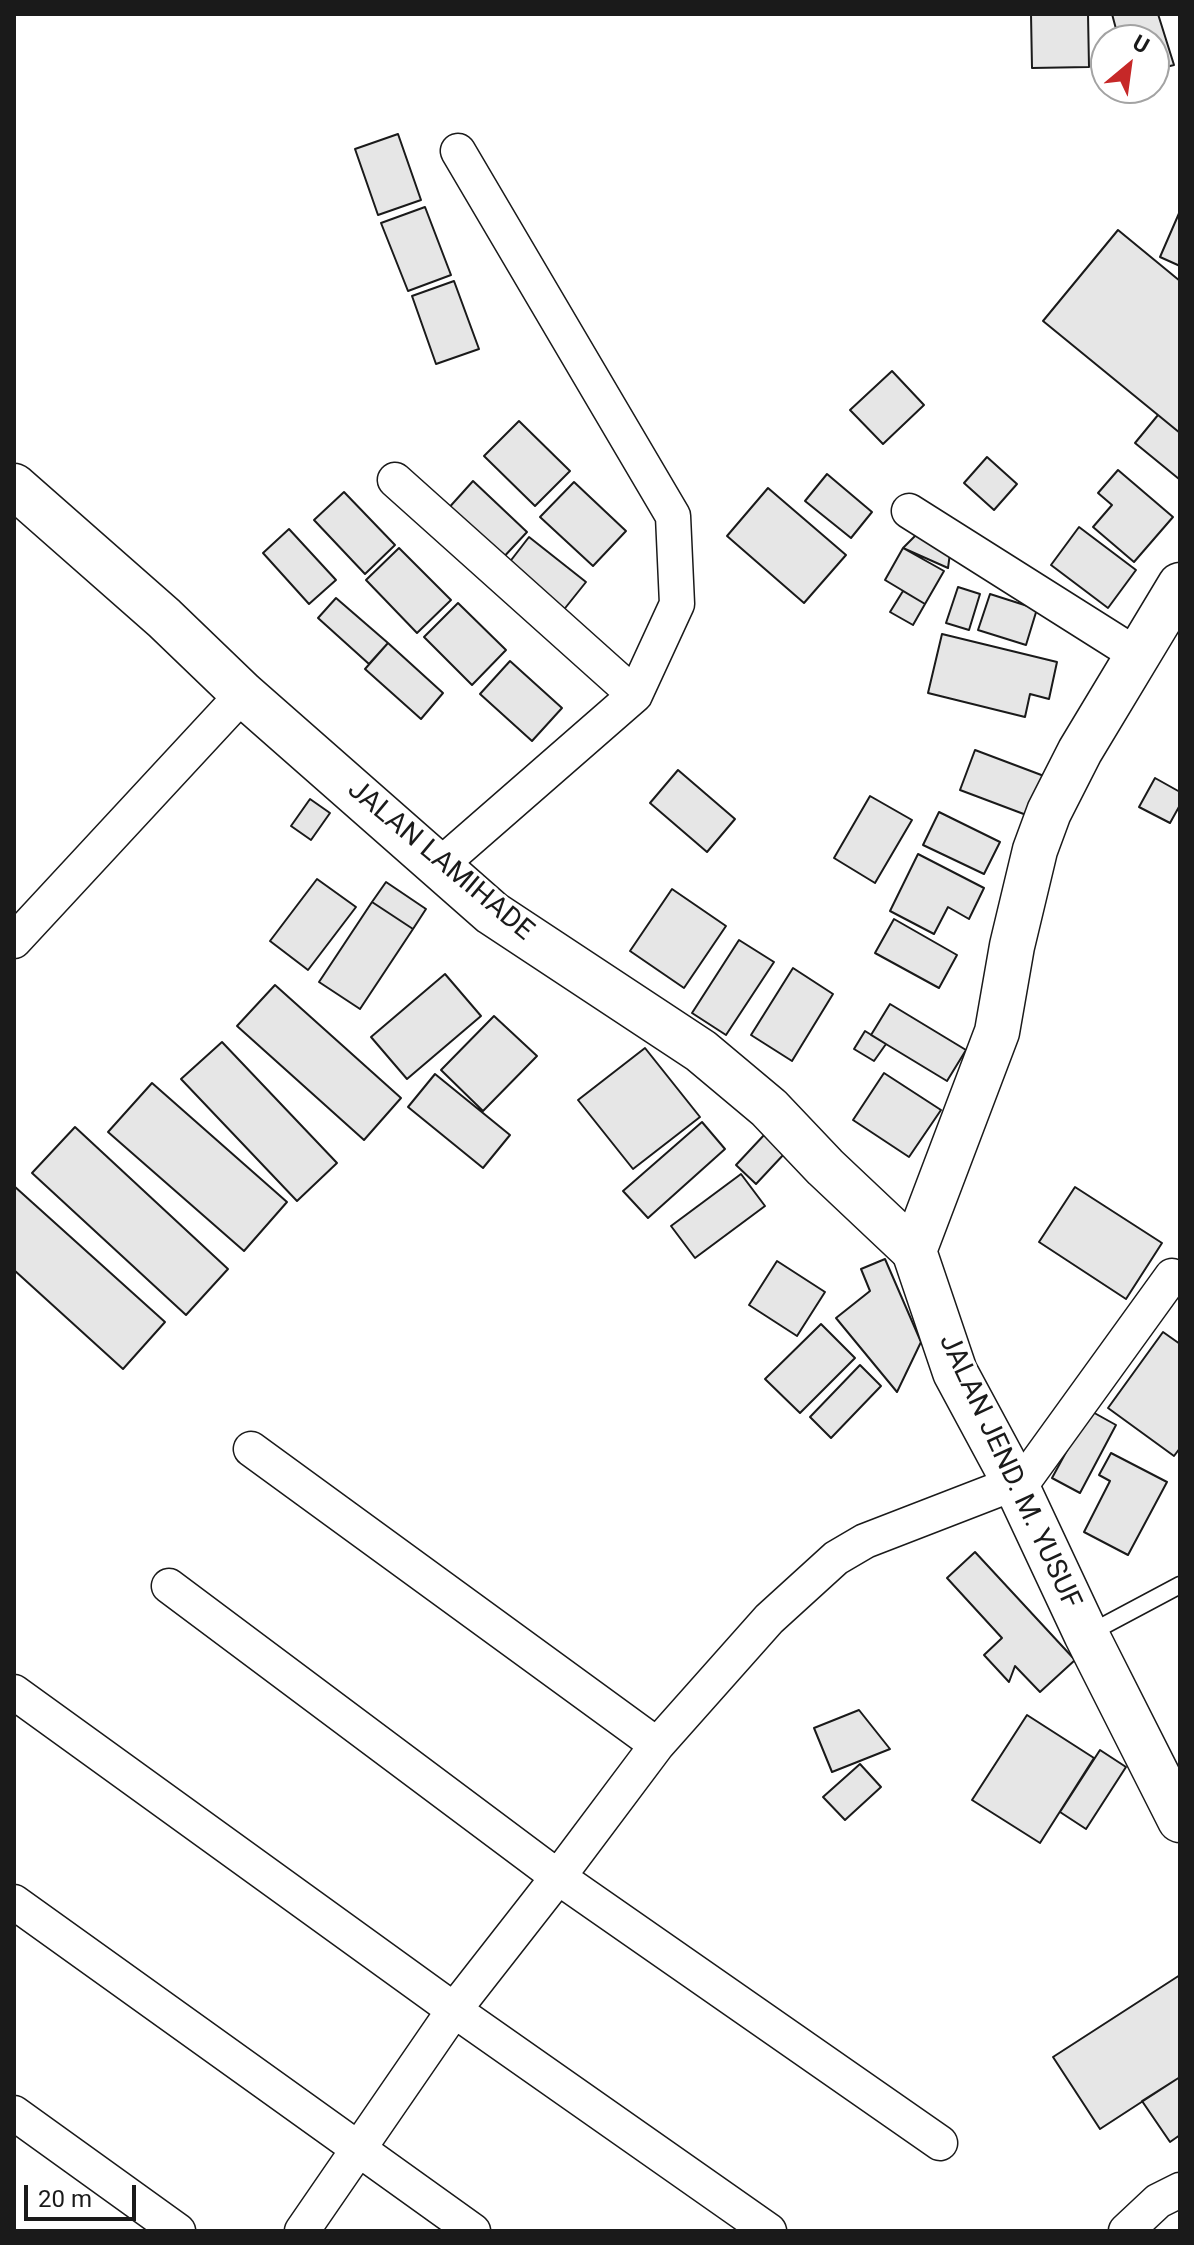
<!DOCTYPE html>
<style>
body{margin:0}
#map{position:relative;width:1194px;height:2245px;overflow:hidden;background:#fff;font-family:Roboto,sans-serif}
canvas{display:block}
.frame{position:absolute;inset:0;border:16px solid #1a1a1a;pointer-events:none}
.north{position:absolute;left:1090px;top:24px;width:80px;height:80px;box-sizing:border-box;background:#fff;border:2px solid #a3a3a3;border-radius:50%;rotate:29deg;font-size:22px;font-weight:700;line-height:32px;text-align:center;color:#1a1a1a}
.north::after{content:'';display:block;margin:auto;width:28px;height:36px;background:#c62828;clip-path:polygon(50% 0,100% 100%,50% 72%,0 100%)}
.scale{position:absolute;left:24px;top:2185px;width:112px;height:36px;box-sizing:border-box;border:4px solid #1a1a1a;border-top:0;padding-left:10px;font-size:24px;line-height:28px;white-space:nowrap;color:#1a1a1a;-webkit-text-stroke:6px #fff;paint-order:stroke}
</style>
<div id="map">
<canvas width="1194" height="2245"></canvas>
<div class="frame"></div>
<div class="north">U</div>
<div class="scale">20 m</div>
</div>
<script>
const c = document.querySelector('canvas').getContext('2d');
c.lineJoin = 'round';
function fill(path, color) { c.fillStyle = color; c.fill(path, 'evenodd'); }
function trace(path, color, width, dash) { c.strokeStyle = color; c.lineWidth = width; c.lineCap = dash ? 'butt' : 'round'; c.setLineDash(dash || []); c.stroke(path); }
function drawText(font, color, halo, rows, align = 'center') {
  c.font = font + ' Roboto,sans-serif'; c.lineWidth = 6; c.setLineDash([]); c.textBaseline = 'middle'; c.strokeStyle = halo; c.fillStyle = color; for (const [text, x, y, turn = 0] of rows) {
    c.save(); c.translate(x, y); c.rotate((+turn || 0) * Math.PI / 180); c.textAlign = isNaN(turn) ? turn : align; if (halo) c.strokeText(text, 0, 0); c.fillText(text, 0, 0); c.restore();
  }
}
const building = new Path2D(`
 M1031 14H1088L1089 67 1032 68Z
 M1112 14H1158L1174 65 1154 70V40H1119Z
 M398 134 421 200 378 215 355 149Z
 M425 207 451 275 408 291 381 223Z
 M1180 211V266L1160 257Z
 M1118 230 1180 281V433L1043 321Z
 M454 281 479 349 436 364 412 296Z
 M892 371 924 405 883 444 850 410Z
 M1158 415 1180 433 1179 479 1135 443Z
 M519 421 570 471 535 506 484 456Z
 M987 457 1017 484 994 510 964 483Z
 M1118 470 1173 517 1134 562 1093 527 1112 505 1098 493Z
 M827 474 872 512 851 538 805 501Z
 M473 481 527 532 500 561 446 511Z
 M574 482 626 531 593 566 540 517Z
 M768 488 846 555 804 603 727 536Z
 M344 492 395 545 365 574 314 520Z
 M1079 527 1136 570 1108 608 1051 565Z
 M289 529 336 580 309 604 263 553Z
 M921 530 951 546 948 568 903 548Z
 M529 537 586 582 562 612 505 568Z
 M399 548 451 600 417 633 366 580Z
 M903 548 944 571 925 604 885 580Z
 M958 587 980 594 969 630 946 623Z
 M903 591 925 604 913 625 890 612Z
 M990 594 1037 609 1026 645 978 630Z
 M336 598 388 643 369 664 318 618Z
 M458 603 506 650 472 685 424 637Z
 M942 634 1057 662 1049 699 1030 694 1025 717 928 693Z
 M388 643 443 693 421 719 365 669Z
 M510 661 562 708 532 741 480 694Z
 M975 750 1044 776 1029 816 960 790Z
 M678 770 735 819 707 852 650 803Z
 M1155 778 1180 792V805L1170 823 1139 807Z
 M870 796 912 820 875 883 834 858Z
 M310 799 330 813 311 840 291 826Z
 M939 812 1000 842 984 874 923 845Z
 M918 854 984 888 969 919 948 907 934 934 890 911Z
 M317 879 356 907 308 970 270 941Z
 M386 882 426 909 413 929 372 902Z
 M672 889 726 926 684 988 630 951Z
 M372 902 413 929 360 1009 319 982Z
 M894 919 957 955 939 988 875 953Z
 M739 940 774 962 726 1035 692 1013Z
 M793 968 833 994 792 1061 751 1035Z
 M445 974 481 1016 407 1079 371 1037Z
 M275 985 401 1098 364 1140 237 1026Z
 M890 1004 966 1050 947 1081 871 1035Z
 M494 1016 537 1056 483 1111 441 1070Z
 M865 1031 886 1044 874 1061 854 1049Z
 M222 1042 337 1163 297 1201 181 1079Z
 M645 1048 700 1117 633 1169 578 1100Z
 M884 1073 941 1110 909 1157 853 1120Z
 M435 1074 510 1135 483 1168 408 1107Z
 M152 1083 287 1202 244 1251 108 1132Z
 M702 1122 725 1149 648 1218 623 1191Z
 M75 1127 228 1269 186 1315 32 1173Z
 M765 1134 785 1153 756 1184 736 1165Z
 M741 1174 765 1206 695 1258 671 1226Z
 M14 1186 165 1322 123 1369 14 1270Z
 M1075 1187 1162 1243 1126 1299 1039 1242Z
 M885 1259 921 1342 897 1392 836 1318 870 1291 861 1269Z
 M777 1261 825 1292 797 1336 749 1305Z
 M821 1324 855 1358 800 1413 765 1379Z
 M1163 1332 1180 1344V1448L1174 1456 1108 1408Z
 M860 1365 881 1386 831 1438 810 1417Z
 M1089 1410 1116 1425 1080 1493 1052 1478Z
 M1111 1453 1167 1482 1128 1555 1084 1532 1110 1481 1099 1475Z
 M975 1552 1075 1660 1040 1692 1015 1666 1009 1682 984 1655 1002 1638 947 1578Z
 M859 1710 890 1749 832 1772 814 1728Z
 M1027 1715 1094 1758 1040 1843 972 1800Z
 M1100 1750 1126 1767 1086 1829 1060 1812Z
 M860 1764 881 1787 845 1820 823 1797Z
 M1180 1975V2077L1100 2129 1053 2057Z
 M1180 2077V2135L1170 2142 1142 2101Z`);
const lane = new Path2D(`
 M1088 1634 1180 1585`);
const street = new Path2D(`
 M395 480 635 695
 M909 511 1137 655
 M439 866 635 695 677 604 673 516 458 151
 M14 941 243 694
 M251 1449 657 1745
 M1018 1489 1172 1276
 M169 1586 558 1877 940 2143
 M14 1692 454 2010 769 2231
 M14 1902 473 2231
 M14 2113 178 2231
 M302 2231 454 2010 558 1877 657 1745 769 1619 836 1558 865 1541 1015 1483
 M1126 2231 1158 2201 1180 2190`);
const secondary = new Path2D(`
 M14 486 164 618 243 694 492 913 701 1051 769 1108 825 1167 914 1251`);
const highway = new Path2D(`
 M1180 585 1080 751 1049 812 1035 850 1012 946 997 1032 914 1251 955 1372 1018 1489 1086 1634 1180 1820`);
const streetNames = [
 ["JALAN LAMIHADE",440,861,40],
 ["JALAN JEND. M. YUSUF",1009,1472,65]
];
fill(building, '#e6e6e6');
trace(building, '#1a1a1a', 2);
trace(lane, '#1a1a1a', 19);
trace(street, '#1a1a1a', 37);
trace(secondary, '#1a1a1a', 47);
trace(highway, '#1a1a1a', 47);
trace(lane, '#fff', 16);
trace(street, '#fff', 34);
trace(secondary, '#fff', 44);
trace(highway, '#fff', 44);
drawText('28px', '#1a1a1a', '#fff', streetNames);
</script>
